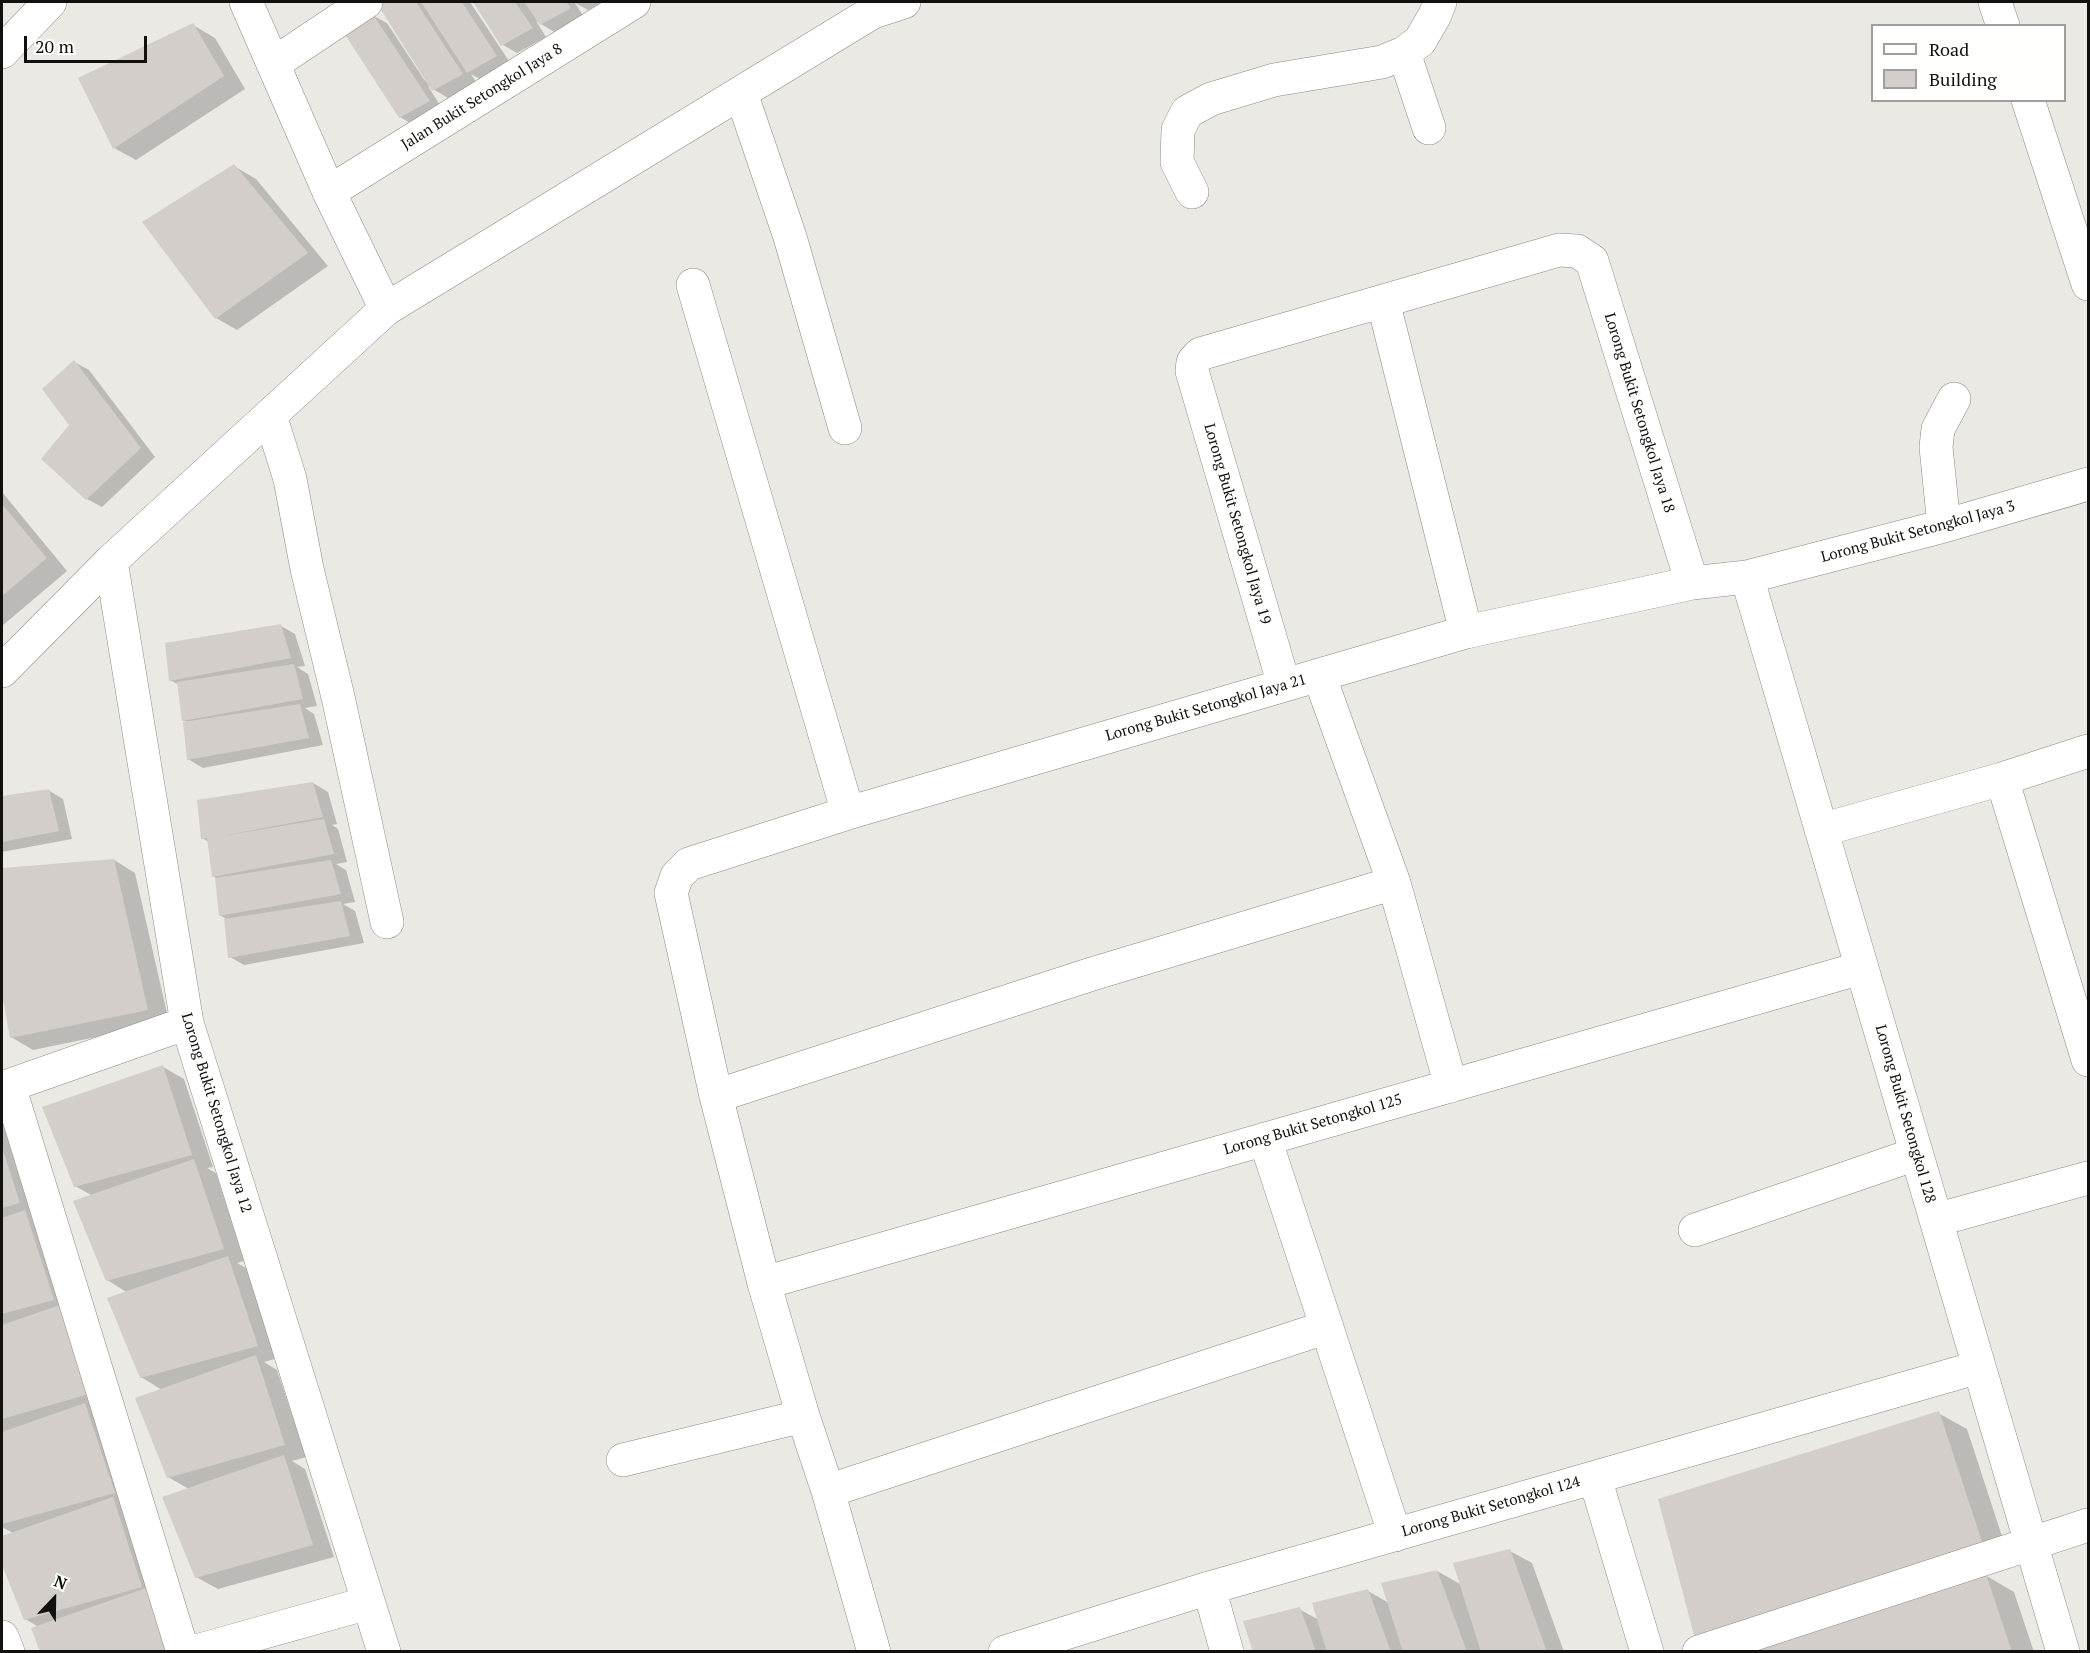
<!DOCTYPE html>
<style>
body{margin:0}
#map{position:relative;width:2090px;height:1653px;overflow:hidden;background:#eae9e4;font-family:"PT Serif",serif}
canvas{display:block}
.frame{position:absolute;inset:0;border:3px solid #11100f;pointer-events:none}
.legend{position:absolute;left:1871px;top:24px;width:195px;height:78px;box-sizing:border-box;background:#fffffe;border:2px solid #a09f9e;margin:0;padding:8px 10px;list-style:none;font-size:18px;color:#11100f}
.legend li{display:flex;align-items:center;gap:12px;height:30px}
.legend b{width:30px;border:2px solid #a09f9e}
.north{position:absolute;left:24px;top:1569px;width:60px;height:60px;-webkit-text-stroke:4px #fffffe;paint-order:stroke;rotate:22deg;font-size:16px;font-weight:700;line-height:24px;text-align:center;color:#11100f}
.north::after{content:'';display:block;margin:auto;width:21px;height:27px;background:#11100f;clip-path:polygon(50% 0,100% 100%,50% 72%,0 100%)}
.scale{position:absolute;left:24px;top:36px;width:123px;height:27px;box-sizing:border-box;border:3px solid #11100f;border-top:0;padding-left:8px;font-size:18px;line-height:21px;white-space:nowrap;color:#11100f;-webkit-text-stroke:4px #fffffe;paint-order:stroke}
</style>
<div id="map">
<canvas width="2090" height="1653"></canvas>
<div class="frame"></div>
<ul class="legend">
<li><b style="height:8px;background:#fff"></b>Road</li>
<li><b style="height:16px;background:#d3ceca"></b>Building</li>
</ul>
<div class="north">N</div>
<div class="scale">20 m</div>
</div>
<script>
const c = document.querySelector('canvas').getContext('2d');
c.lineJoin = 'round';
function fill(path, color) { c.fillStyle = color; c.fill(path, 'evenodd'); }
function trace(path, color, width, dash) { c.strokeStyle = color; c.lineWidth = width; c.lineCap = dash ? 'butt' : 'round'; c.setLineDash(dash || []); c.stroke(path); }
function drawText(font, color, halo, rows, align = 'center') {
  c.font = font + ' "PT Serif",serif'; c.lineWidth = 5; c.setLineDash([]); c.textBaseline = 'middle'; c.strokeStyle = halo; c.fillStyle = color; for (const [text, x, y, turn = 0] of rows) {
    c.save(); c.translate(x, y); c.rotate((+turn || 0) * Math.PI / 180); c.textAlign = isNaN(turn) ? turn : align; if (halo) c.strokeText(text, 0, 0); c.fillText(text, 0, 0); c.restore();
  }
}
const shadow = new Path2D(`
 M385 2H470L511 64 482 80 471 74 476 82 448 98 428 86 443 110 415 126 400 117 372 15 387 23 425 81 427 80 380 6Z
 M475 2H604L588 10 575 3 584 17 556 33 536 21 546 37 517 53 503 45Z
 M193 25 215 38 245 89 136 160 114 148Z
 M234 166 256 179 328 266 237 330 216 318Z
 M74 362 89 370 155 457 102 507 87 499 70 425Z
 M2 492 67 571 2 626Z
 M281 626 295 634 305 666 297 667 308 674 317 706 305 708 314 714 323 745 203 768 188 759V723L183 720 179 685 170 680Z
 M313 783 328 792 337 824 332 825 338 829 347 862 336 864 346 870 355 902 343 904 355 911 364 943 244 965 230 957 225 918 221 916 216 878 213 876 209 842 202 838Z
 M48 790 63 799 72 839 2 852V798Z
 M114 860 135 873 169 1022 33 1050 11 1037 2 985V870Z
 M163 1067 184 1079 213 1167 207 1168 216 1173 244 1261 237 1263 250 1270 278 1358 264 1362 277 1370 306 1457 292 1461 305 1469 334 1557 218 1589 196 1577 189 1489 168 1477 162 1390 141 1377 128 1293 107 1280 93 1196 75 1186Z
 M2 1121 13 1127 160 1593 39 1627 25 1619 2 1561V1537L13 1533 2 1527Z
 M1938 1413 1967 1429 2012 1567 1985 1575 2014 1592 2034 1652H1721Z
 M1510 1551 1532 1563 1564 1652H1255L1299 1609 1319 1620 1368 1591 1389 1603 1437 1571 1462 1585Z`);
const building = new Path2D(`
 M383 2H416L463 74 432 91 378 5Z
 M421 2H462L497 56 467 73Z
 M473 2H515L533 28 501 46Z
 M524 2H566L571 8 540 25Z
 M372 13 430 101 399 118 344 33Z
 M193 23 224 76 113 149 78 78Z
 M234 164 308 253 215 319 142 222Z
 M74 360 141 448 86 500 41 459 69 425 42 389Z
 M2 504 47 558 2 596Z
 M281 624 291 658 169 681 165 643Z
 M294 664 303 699 182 721 177 682Z
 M300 704 309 738 187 760 183 722Z
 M313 782 323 817 216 837 324 819 334 854 212 877 207 838 201 839 197 800Z
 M49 789 59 831 2 842V796Z
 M114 859 148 1010 10 1038 2 993V868Z
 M331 860 341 894 219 916 215 878Z
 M341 901 350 936 228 958 224 919Z
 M163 1065 192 1155 74 1187 42 1107Z
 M2 1147 20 1203 2 1208Z
 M194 1159 224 1249 106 1281 73 1201Z
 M25 1210 54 1300 2 1314V1218Z
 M228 1256 258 1346 140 1378 107 1298Z
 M60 1305 89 1394 2 1419V1325Z
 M256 1355 285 1445 167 1478 135 1398Z
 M85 1403 115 1493 2 1524V1432Z
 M1939 1411 1985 1551 1695 1639 1658 1499Z
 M284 1455 313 1545 195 1578 162 1497Z
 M113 1497 142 1587 24 1620 2 1565V1536Z
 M1510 1549 1547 1652H1481L1453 1563Z
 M1437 1570 1467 1652H1403L1381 1583Z
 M1986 1574 2012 1652H1738Z
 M152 1586 166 1652H40L31 1628Z
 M1368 1589 1391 1652H1327L1312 1603Z
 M1300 1607 1316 1652H1253L1243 1621Z`);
const minor = new Path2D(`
 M246 2 329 192 386 309
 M1995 2 2003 26
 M2 52 50 2
 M1404 53 1429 128
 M273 64 366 2
 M741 93 790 237 845 428
 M2028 100 2088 284
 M329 192 634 2
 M1192 192 1177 162 1178 130 1187 112 1211 99 1274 80 1382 62 1404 53 1420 41 1435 15 1440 2
 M693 285 848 813
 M1383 301 1466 632
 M270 415 290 479 307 569 338 697 387 922
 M1944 526 1936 447 1938 429 1954 399
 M111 561 187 1023 384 1652
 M1747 577 2063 1652
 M2 671 111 561 386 309 873 12 904 2
 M1319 675 1394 883 1451 1086
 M1284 685 1192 371 1193 362 1200 354 1559 250 1577 251 1592 261 1692 583
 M2002 779 2088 1060
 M1821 830 2002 779 2088 751
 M9 1086 183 1652
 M2 1088 187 1023
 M716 1096 1092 974 1394 883
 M1265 1139 1395 1535
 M1936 1220 2088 1178
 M1695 1230 1916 1154
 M764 1283 1861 968
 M623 1460 803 1416
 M1595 1478 1647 1652
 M828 1491 1327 1327
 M1209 1588 1227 1652
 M2 1637 8 1652
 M193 1652 368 1603
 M874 1652 828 1491 803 1416 764 1283 716 1096 671 893 677 876 689 864 848 813 1466 632 1692 583 1747 577 1944 526 2088 484
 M1005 1652 1209 1588 1979 1367
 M1699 1652 2088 1525`);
const streetNames = [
 ["Jalan Bukit Setongkol Jaya 8",482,97,-32],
 ["Lorong Bukit Setongkol Jaya 18",1639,413,73],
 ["Lorong Bukit Setongkol Jaya 19",1237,524,74],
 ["Lorong Bukit Setongkol Jaya 3",1918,532,-15],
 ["Lorong Bukit Setongkol Jaya 21",1206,708,-16],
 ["Lorong Bukit Setongkol Jaya 12",216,1113,73],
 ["Lorong Bukit Setongkol 128",1905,1114,74],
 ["Lorong Bukit Setongkol 125",1313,1125,-16],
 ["Lorong Bukit Setongkol 124",1491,1507,-16]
];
fill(shadow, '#0003');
fill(building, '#d3ceca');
trace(minor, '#8a8a85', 34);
trace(minor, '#fff', 33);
drawText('15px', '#11100f', '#fffffe', streetNames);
</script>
